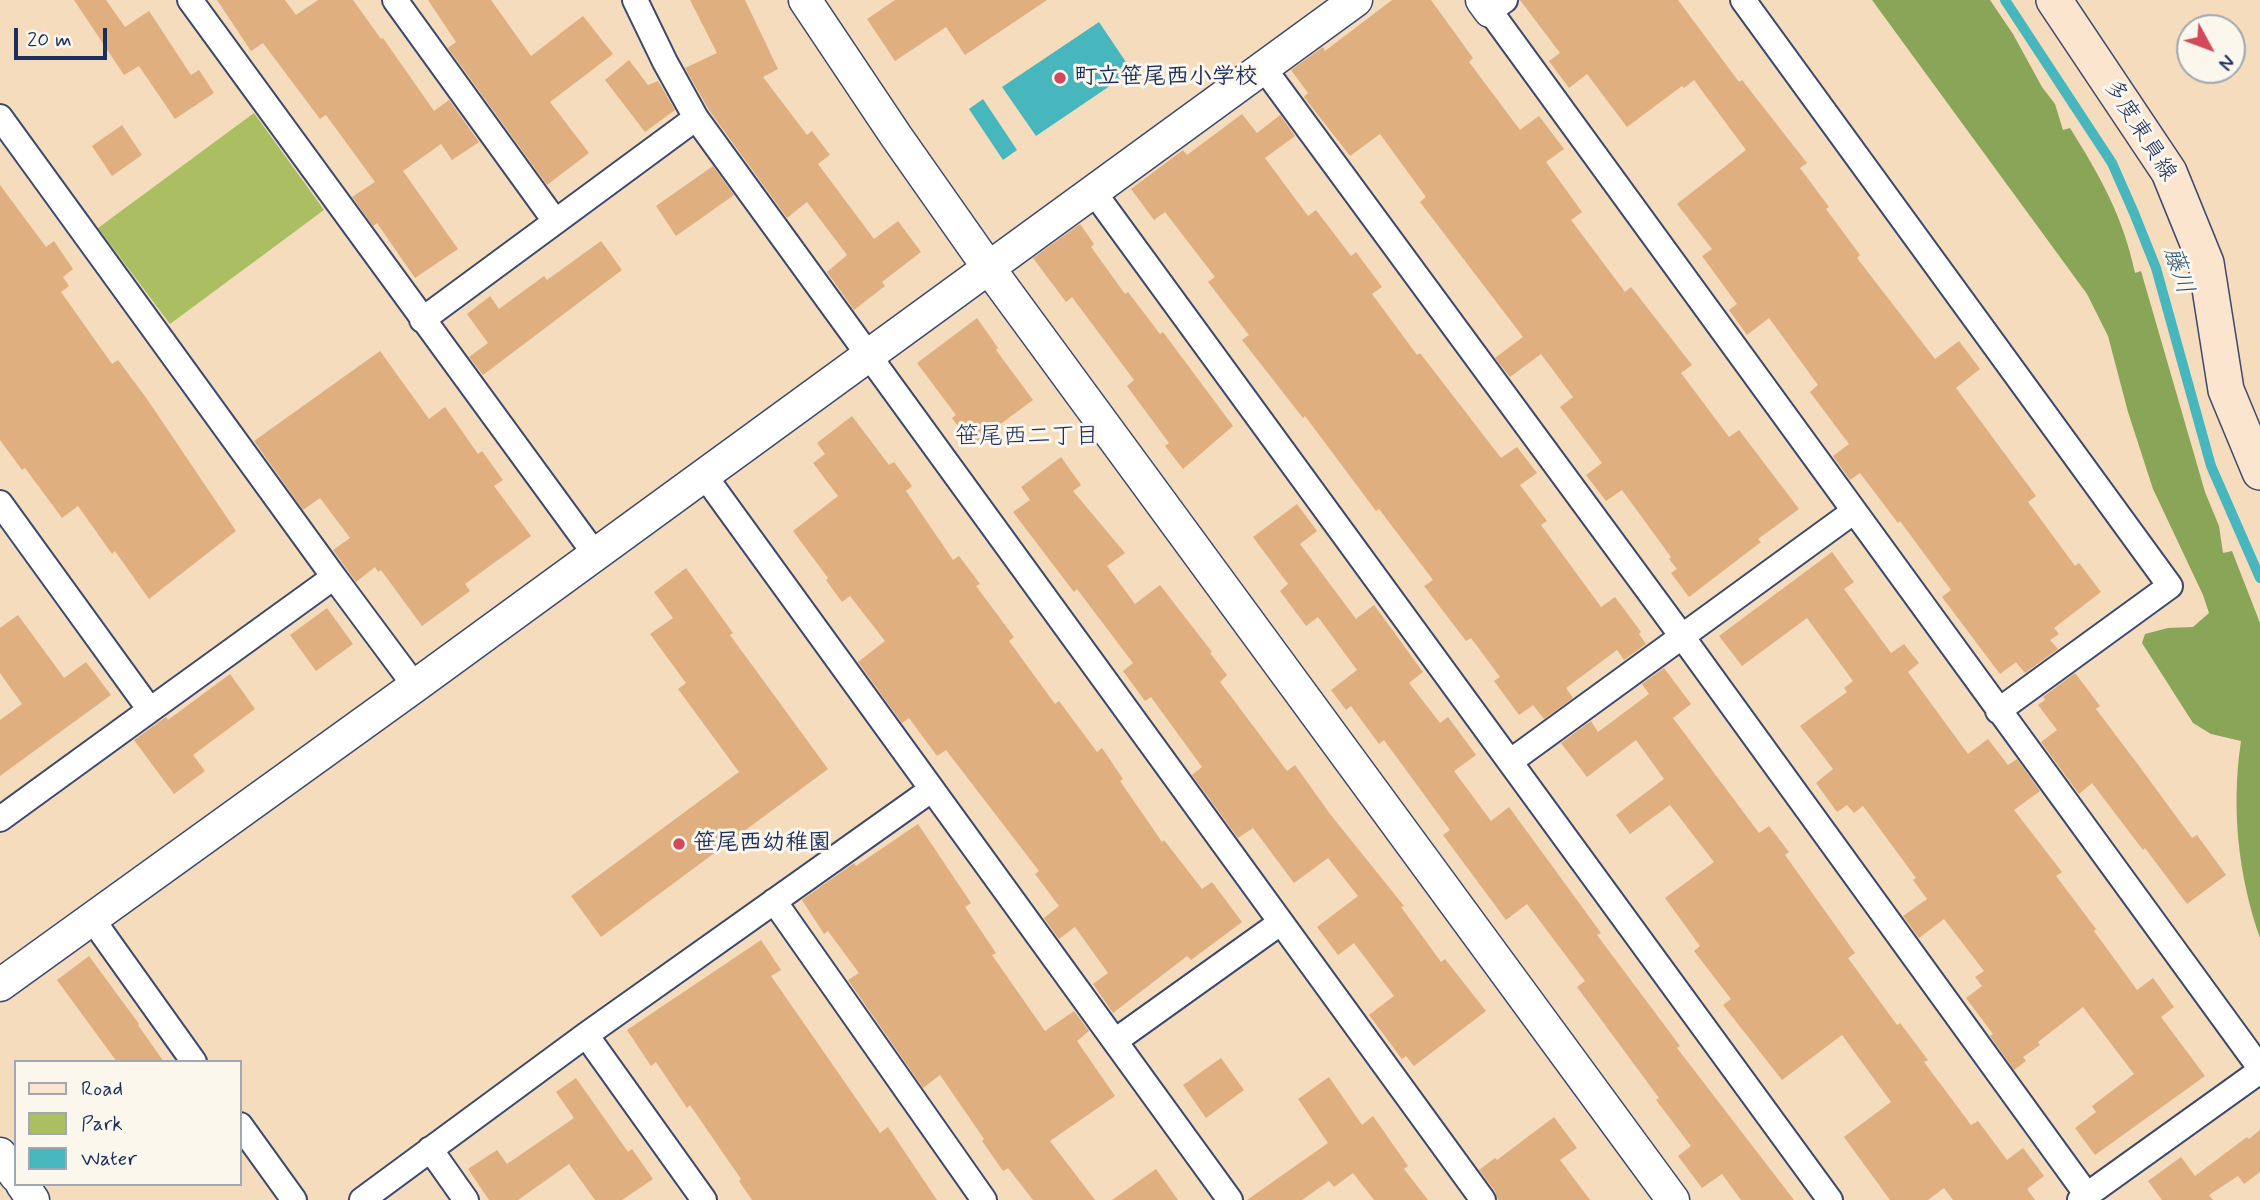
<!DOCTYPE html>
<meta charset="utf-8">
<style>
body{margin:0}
#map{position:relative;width:2260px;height:1200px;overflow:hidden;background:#f4dcbd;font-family:Mynerve,sans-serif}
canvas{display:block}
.legend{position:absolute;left:14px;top:1060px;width:228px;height:126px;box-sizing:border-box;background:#fbf7ec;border:2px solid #a1a7b3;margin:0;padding:9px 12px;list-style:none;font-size:21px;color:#1b2f5e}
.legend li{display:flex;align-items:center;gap:14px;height:35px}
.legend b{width:35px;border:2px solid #a1a7b3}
.north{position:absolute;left:2176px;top:14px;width:70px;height:70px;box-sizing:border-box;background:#fbf7ec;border:2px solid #a1a7b3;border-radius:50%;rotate:131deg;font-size:19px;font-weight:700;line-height:28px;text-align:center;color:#1b2f5e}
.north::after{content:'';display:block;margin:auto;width:24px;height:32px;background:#d1495b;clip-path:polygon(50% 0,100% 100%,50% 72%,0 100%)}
.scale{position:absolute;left:14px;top:28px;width:93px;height:32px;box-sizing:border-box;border:4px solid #1b2f5e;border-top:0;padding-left:9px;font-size:21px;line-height:24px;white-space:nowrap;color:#1b2f5e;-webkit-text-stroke:5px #fbf7ec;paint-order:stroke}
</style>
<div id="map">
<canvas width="2260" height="1200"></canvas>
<ul class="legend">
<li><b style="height:9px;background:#fbe5cf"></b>Road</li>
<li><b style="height:19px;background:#acbe62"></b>Park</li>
<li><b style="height:19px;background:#47b7bd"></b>Water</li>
</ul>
<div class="north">N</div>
<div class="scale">20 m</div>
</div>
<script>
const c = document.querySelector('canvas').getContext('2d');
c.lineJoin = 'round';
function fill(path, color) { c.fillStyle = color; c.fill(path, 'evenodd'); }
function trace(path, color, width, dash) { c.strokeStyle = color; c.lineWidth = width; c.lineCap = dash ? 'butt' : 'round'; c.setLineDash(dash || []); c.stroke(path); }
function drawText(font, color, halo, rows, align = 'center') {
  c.font = font + ' Mynerve,"Klee One",sans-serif'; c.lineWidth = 6; c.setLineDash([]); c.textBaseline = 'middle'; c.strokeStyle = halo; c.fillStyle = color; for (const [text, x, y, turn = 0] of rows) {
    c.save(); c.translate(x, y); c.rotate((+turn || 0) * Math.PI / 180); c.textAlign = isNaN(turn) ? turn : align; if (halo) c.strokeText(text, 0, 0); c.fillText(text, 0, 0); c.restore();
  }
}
const green = new Path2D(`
 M254 113 324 210 170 324 98 228Z`);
const forest = new Path2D(`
 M1872 0H1990L2013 34 2042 87 2055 104 2063 130 2070 128C2100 176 2123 216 2135 273L2141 271 2205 492 2219 526 2223 553 2232 551 2260 623V938C2238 875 2231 807 2241 741L2211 734 2193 723 2142 643 2145 634 2168 628 2193 627 2209 613 2203 595 2153 489 2128 412 2108 336 2087 294Z`);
const water = new Path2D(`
 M1099 22 1132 71 1036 136 1002 87Z
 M983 99 1017 150 1003 160 969 109Z`);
const stream = new Path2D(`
 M2005 0 2112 163 2134 213 2156 268 2211 466 2260 578`);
const building = new Path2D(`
 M74 0H106L125 27 149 11 191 75 199 70 214 93 175 119 139 66 124 75Z
 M217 0H285L296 15 318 0H353L381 39 383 38 434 111 449 100 479 142 452 160 441 144 403 171 458 249 415 278 377 223 373 226 352 197 375 182 326 115 320 119 263 43 251 51Z
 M428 0H491L531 56 583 16 613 54 550 102 589 153 547 185 448 48 456 42Z
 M690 0H745L778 69 763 77 807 135 812 131 830 155 818 164 874 239 898 221 921 252 882 282 885 286 854 310 827 272 847 255 807 202 787 218 709 110 685 68 717 53Z
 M895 0H1047L965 55 946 27 895 61 867 19Z
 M1392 0H1431L1473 58 1469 62 1520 130 1539 116 1564 149 1546 162 1582 212 1571 220 1625 292 1631 287 1692 365 1681 373 1729 437 1739 430 1799 509 1758 539 1761 542 1689 597 1671 573 1677 569 1669 559 1671 557 1622 490 1606 501 1586 475 1602 463 1560 407 1573 397 1541 354 1510 377 1495 358 1523 337 1420 202 1426 197 1380 134 1350 156 1304 97 1308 93 1291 70 1323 47 1325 51Z
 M1520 0H1678L1739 82 1742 80 1807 163 1800 168 1829 207 1826 209 1860 255 1857 258 1935 359 1959 341 1980 369 1956 388 2036 496 2028 502 2075 566 2079 563 2101 592 2054 628 2059 634 2050 640 2058 649 2025 673 2016 662 2000 674 1942 597 1951 590 1900 521 1898 523 1860 473 1850 480 1833 456 1849 444 1810 392 1818 385 1769 318 1747 335 1729 310 1737 304 1702 256 1712 249 1677 204 1746 150 1694 80 1684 88 1682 86 1627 127 1587 74 1569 88 1549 61 1560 53Z
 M629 60 648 85 658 81 675 110 645 132 605 80Z
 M1242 114 1257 133 1280 115 1295 136 1265 158 1308 216 1316 210 1351 256 1356 252 1382 287 1372 294 1417 355 1420 353 1501 458 1517 447 1537 473 1520 485 1547 521 1541 525 1601 607 1615 597 1641 632 1639 634 1646 644 1624 660 1617 650 1566 688 1573 698 1544 719 1533 705 1519 715 1494 681 1500 677 1471 638 1466 641 1424 586 1433 580 1379 509 1376 511 1305 416 1303 418 1242 340 1249 335 1208 282 1215 277 1165 212 1154 220 1131 189 1183 150 1187 155Z
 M122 125 142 155 112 176 92 146Z
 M713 166 734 195 676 236 656 206Z
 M0 185 46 247 54 241 73 269 63 277 69 286 61 292 112 364 118 360 147 399 236 531 149 599 115 551 112 554 78 506 62 518 25 468 22 470 0 440Z
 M1080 224 1094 244 1091 247 1125 294 1128 292 1160 334 1163 332 1233 426 1183 469 1165 446 1169 443 1127 386 1134 380 1072 297 1066 302 1033 258Z
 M601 241 622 270 483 375 469 357 488 343 467 314 490 296 499 309 544 276 547 280Z
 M977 318 998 348 996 350 1033 400 972 445 952 418 956 415 917 363Z
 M380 351 429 419 445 407 478 454 482 451 503 480 494 486 531 536 465 584 470 591 422 626 381 570 378 572 375 567 356 582 333 550 350 538 320 498 303 510 254 441Z
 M852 416 889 465 894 462 912 486 906 491 953 560 959 556 980 584 976 586 1014 637 1009 641 1055 704 1059 701 1097 752 1102 748 1123 779 1120 781 1162 842 1164 840 1202 889 1212 882 1242 922 1191 960 1187 956 1113 1013 1093 984 1108 973 1075 927 1059 939 1044 918 1059 906 1035 874 1039 871 946 750 937 756 909 718 902 723 858 662 885 641 850 596 842 602 826 580 828 578 793 531 838 496 813 463 825 454 817 443Z
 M1061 457 1081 485 1073 491 1125 553 1107 566 1135 604 1160 585 1212 652 1210 653 1227 675 1220 682 1287 771 1295 765 1330 814 1404 906 1401 907 1441 962 1445 959 1486 1011 1414 1066 1406 1056 1402 1059 1369 1015 1394 996 1354 943 1338 955 1317 927 1358 896 1328 858 1294 883 1253 828 1238 838 1192 775 1202 767 1151 697 1145 701 1123 671 1133 663 1077 589 1074 592 1013 512 1030 500 1021 487Z
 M1297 504 1317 531 1300 544 1356 619 1374 605 1423 672 1409 683 1440 723 1448 717 1476 755 1454 771 1491 821 1509 807 1601 933 1597 935 1680 1046 1677 1048 1794 1200H1741L1722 1174 1702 1188 1678 1156 1691 1146 1656 1100 1659 1098 1577 987 1585 981 1527 904 1506 920 1443 835 1450 830 1384 740 1379 744 1351 706 1346 710 1331 690 1357 670 1318 617 1306 626 1280 591 1288 584 1253 537Z
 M1832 552 1854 582 1844 589 1891 653 1904 644 1919 663 1908 672 1968 754 1988 739 2008 765 2017 759 2040 791 2014 810 2062 872 2056 876 2096 929 2094 931 2137 990 2153 978 2174 1007 2161 1017 2205 1076 2095 1155 2075 1128 2096 1112 2092 1106 2134 1074 2083 1007 2038 1042 2040 1045 2023 1057 2026 1061 2014 1070 1990 1036 1993 1034 1966 998 1982 986 1975 977 1984 971 1944 919 1919 938 1903 916 1927 899 1913 880 1916 878 1863 806 1854 813 1847 805 1837 812 1816 783 1833 769 1800 726 1847 692 1844 688 1853 681 1807 618 1742 666 1719 636Z
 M686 568 733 633 730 635 828 769 601 937 571 896 739 772 678 689 686 683 650 634 673 618 654 592Z
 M327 608 353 644 316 671 290 635Z
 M18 615 64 678 86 662 111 695 0 776V720L22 704 0 673V628Z
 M1664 668 1691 704 1673 718 1759 833 1769 826 1789 852 1785 855 1855 953 1848 958 1897 1025 1900 1023 1928 1060 1924 1062 1971 1125 1978 1121 2007 1160 2023 1148 2044 1176 2027 1189 2035 1200H1953L1944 1188 1928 1200H1890L1844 1137 1891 1102 1842 1035 1782 1080 1723 1005 1731 999 1694 951 1700 946 1665 898 1714 862 1670 805 1630 834 1616 815 1664 779 1636 740 1587 777 1561 743 1591 721 1598 732 1649 694 1642 684Z
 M2075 673 2100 706 2096 709 2139 766 2192 838 2197 835 2226 875 2187 904 2145 848 2143 850 2092 783 2079 794 2041 742 2057 730 2038 705 2045 700 2043 697Z
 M230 674 255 709 193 755 205 771 174 794 134 740 166 717 168 720Z
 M918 824 971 903 965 907 996 953 992 955 1045 1031 1074 1011 1089 1031 1077 1041 1115 1096 1050 1141 1095 1200H1033L1008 1168 1003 1171 982 1141 984 1139 940 1075 923 1088 848 980 859 973 828 931 824 934 802 900 854 863 856 866Z
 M761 940 781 970 771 976 880 1133 888 1127 937 1200H752L739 1181 741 1179 690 1105 687 1108 656 1062 651 1066 627 1030Z
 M89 956 139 1024 138 1025 164 1062H117L57 980Z
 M1221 1058 1244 1090 1206 1118 1183 1085Z
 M1329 1077 1362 1125 1373 1116 1408 1166 1404 1169 1428 1200H1374L1353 1173 1334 1187 1329 1181 1302 1200H1247L1328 1143 1298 1099Z
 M576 1078 628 1152 632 1149 653 1179 622 1200H595L569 1164 518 1200H489L468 1169 497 1150 507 1164 574 1118 556 1092Z
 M1554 1117 1577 1148 1560 1160 1590 1200H1498L1495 1191 1479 1170 1495 1158 1497 1160Z
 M2260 1130V1172L2244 1184 2238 1176 2209 1195 2213 1200H2162L2148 1181 2181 1157 2195 1176 2247 1137 2249 1139Z
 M1156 1169 1178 1200H1112Z`);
const minor = new Path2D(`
 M190 0 595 554
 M395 0 555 221
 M635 0 665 62 696 118
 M1505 0 1490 11 2260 1068
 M1743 0 2170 586 1998 711
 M1263 67 1681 635 2087 1195
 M0 117 334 577
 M1093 191 1830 1200
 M422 320 696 118 1483 1200
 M704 475 1230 1200
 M0 503 150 710 334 577 415 686
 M1511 761 1853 512
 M0 819 150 710
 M774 901 984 1200
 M92 919 194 1062
 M586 1035 704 1200
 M1115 1041 1280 923
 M240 1125 294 1200
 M430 1149 466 1200
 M362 1200 586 1035 931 790
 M2080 1200 2260 1071`);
const tertiary = new Path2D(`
 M805 0 896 136 988 267 1673 1200
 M1482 0 1490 11
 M0 985 415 686 1356 0
 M0 1154 16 1176
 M22 1184 33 1200`);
const secondary = new Path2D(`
 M2054 0 2169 172 2206 263 2226 390 2260 472`);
const markers = [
 [1060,78,7,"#d1495b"],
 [679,844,7,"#d1495b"]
];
const poiNames = [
 ["町立笹尾西小学校",1074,78],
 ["笹尾西幼稚園",693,844]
];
const streetNames = [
 ["多度東員線",2139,131,58]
];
const waterNames = [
 ["藤川",2177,271,72]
];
const neighbourhoodNames = [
 ["笹尾西二丁目",1027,438]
];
fill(green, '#acbe62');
fill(forest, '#89a558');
fill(water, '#47b7bd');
trace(stream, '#47b7bd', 10);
fill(building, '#dfaf7f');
trace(minor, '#3c496c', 28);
trace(tertiary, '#3c496c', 35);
trace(secondary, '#3c496c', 38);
trace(minor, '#fff', 24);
trace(tertiary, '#fff', 32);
trace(secondary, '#fbe5cf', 35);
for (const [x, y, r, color] of markers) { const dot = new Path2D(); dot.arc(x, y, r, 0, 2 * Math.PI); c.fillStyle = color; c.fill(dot); trace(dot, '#fbf7ec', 2.5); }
drawText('bold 23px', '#1b2f5e', '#fbf7ec', poiNames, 'left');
drawText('23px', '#1b2f5e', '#fbf7ec', streetNames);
drawText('italic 24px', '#28587a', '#fbf7ec', waterNames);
drawText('24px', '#1b2f5e', '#fbf7ec', neighbourhoodNames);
</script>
